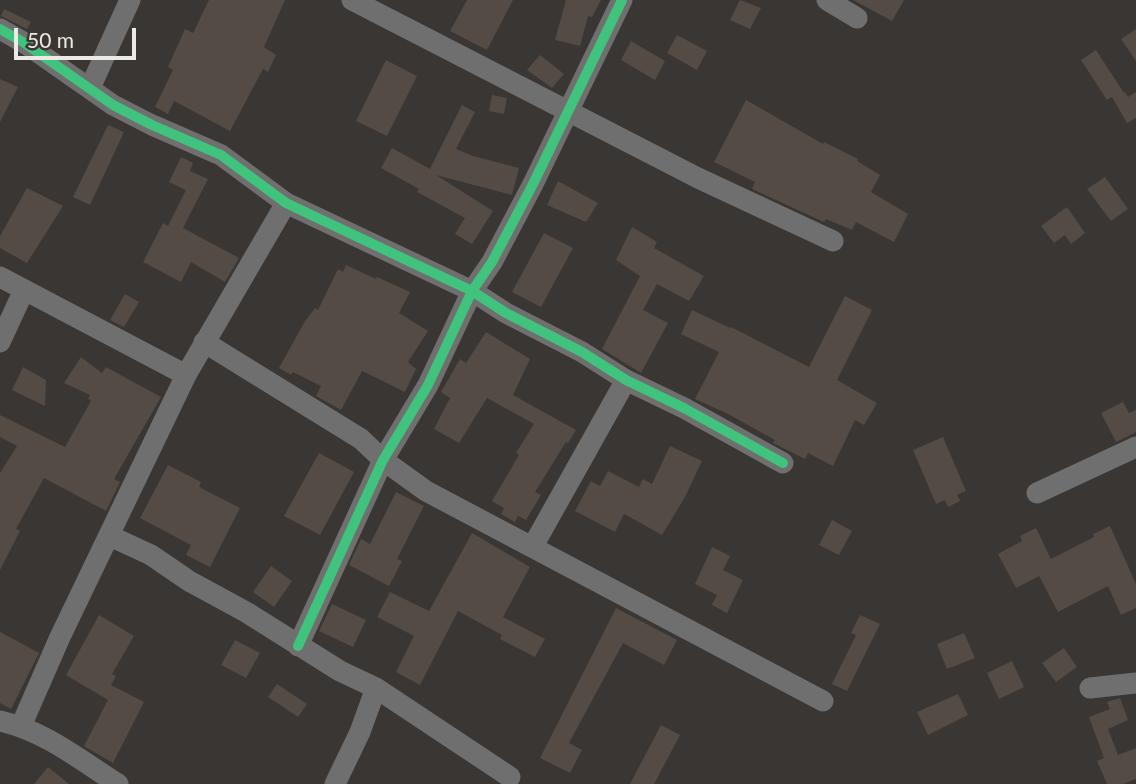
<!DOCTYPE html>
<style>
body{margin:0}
#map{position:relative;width:1136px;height:784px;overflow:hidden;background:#3a3633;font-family:Lato,sans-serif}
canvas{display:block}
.scale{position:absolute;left:14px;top:28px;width:122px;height:32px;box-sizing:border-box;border:4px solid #ede9e5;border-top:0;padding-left:9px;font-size:21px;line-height:24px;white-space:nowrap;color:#ede9e5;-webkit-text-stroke:5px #3d3630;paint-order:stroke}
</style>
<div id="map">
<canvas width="1136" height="784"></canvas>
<div class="scale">50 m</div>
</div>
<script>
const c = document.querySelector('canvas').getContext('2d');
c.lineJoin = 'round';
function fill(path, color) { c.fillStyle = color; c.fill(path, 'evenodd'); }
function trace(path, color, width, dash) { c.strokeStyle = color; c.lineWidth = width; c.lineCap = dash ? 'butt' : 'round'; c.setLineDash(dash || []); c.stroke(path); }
const building = new Path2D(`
 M209 0H285L264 47 276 55 268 72 263 69 230 131 174 101 168 114 155 107 173 70 168 67 185 29 193 33Z
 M467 0H513L487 50 450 31Z
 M566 0H601L592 17 588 16 580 46 555 40Z
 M740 0 761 8 750 29 730 20Z
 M853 0H904L892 21Z
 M4 9 31 22 27 29 1 16Z
 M1136 29V61L1121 39Z
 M677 35 707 51 697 70 667 53Z
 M631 41 665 61 655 80 621 60Z
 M1096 50 1124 93 1125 92 1128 97 1136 92V118L1127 123 1112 97 1107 100 1081 60Z
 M540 55 564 74 552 88 527 70Z
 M386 60 417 76 387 136 356 121Z
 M0 79 18 87 0 122Z
 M492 95 507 98 504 114 489 111Z
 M746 100 823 144 824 142 858 159 857 161 880 175 871 192 908 214 894 242 856 222 852 230 826 219 824 222 752 189 755 182 714 162Z
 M462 105 475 112 456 149 473 156 519 168 512 195 436 175 493 211 472 244 455 234 465 218 417 192 419 189 381 168 392 148 430 169Z
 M108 125 124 132 90 205 73 197Z
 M181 157 193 163 190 171 208 179 183 228 239 258 225 282 191 262 181 282 143 262 163 223 168 226 186 190 169 182Z
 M1105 177 1128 209 1111 221 1087 189Z
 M558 181 598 203 586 222 547 205Z
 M27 188 63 206 27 263 0 248V236Z
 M1067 207 1085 233 1071 244 1065 235 1054 243 1041 226Z
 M632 227 657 242 654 248 704 276 689 301 657 284 643 310 668 323 641 373 602 349 640 276 616 260Z
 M544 233 573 248 541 307 512 292Z
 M346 265 376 279 377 277 410 292 399 313 428 331 408 362 416 369 405 392 362 371 341 410 316 396 321 386 293 372 291 375 279 368 305 321 315 308 318 310 338 269 343 272Z
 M125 294 139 302 124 327 110 320Z
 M845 296 872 310 837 380 877 403 864 425 855 420 833 466 808 453 805 459 773 443 775 440 728 414 695 399 719 352 681 334 692 310 730 328 731 327 809 367Z
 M486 332 530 359 513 395 576 430 568 443 566 442 535 492 541 495 526 520 518 516 515 522 501 514 504 508 492 501 519 455 516 453 534 424 487 398 459 443 434 429 450 398 441 392 460 359 466 363Z
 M81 357 102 373 106 367 161 397 114 479 120 482 106 511 44 478 16 529 20 531 0 570V473L17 446 0 437V415L65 447 91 401 88 399 90 395 64 383Z
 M23 367 46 380 45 406 12 390Z
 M1123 402 1129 413 1136 410V432L1116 442 1101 413Z
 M943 437 966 491 957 495 960 501 948 507 945 500 936 504 913 450Z
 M670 446 702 461 685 497 662 535 624 514 615 532 575 511 591 481 600 486 608 471 639 487 643 479 652 484Z
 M319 453 354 472 320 535 284 516Z
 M168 465 201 482 199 487 240 508 210 567 186 555 191 545 140 518Z
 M396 492 424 506 397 559 402 561 389 586 349 565 361 539 370 544Z
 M832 520 852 531 839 555 819 545Z
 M1110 526 1136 584V608L1121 615 1108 586 1058 612 1039 576 1016 588 998 554 1022 541 1020 536 1036 528 1051 559 1094 537 1093 534Z
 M472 533 530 567 503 617 545 639 535 657 500 639 502 635 458 611 420 685 396 672 414 636 377 617 390 592 429 611Z
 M712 547 730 556 723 570 743 580 727 613 712 605 717 595 695 584Z
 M271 566 292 581 274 607 253 592Z
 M332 604 366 620 353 647 319 631Z
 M616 608 677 640 664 665 623 643 569 743 582 750 570 773 540 758Z
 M99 615 134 636 112 674 116 676 111 685 144 702 113 763 84 746 108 700 66 675Z
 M860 615 880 624 847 691 832 684 856 635 851 633Z
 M0 632 39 653 11 709 0 703Z
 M964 633 975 658 947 669 937 644Z
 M235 640 260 653 246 678 221 665Z
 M1064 648 1077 667 1056 682 1042 663Z
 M1012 661 1024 687 999 699 987 673Z
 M277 684 307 704 298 717 268 697Z
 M958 694 968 715 928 735 917 712Z
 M1120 698 1128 720 1108 729 1118 755 1136 748V779L1123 784H1107L1097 761 1104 758 1089 717 1110 709 1107 702Z
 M661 725 680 735 654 784H630Z
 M48 767 69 784H34Z`);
const minor = new Path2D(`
 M352 0 698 178 833 241
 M827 0 857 18
 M0 29 23 42 113 105 152 125 221 155 286 203 472 291 506 313 582 352 626 380 684 408 783 463
 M90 88 130 0
 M0 277 186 375
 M0 342 24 290
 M204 342 361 439 383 460 426 491 823 701
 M1037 493 1136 447
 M110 536 151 555 189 581 246 612 340 671 376 688 510 777
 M533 546 626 380
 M298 646 383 460 428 385 472 291 492 262 533 184 622 0
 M1090 688 1136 683
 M0 721C45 731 80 760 118 784
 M21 726 60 637 186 375 286 203
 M335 784 360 732 376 688`);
const cycleway = new Path2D(`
 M0 29 23 42 113 105 152 125 221 155 286 203 472 291 506 313 582 352 626 380 684 408 783 463
 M298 646 383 460 428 385 472 291 492 262 533 184 622 0`);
fill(building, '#544b44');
trace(minor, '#706f6f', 21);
trace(cycleway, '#40c37c', 10);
</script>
